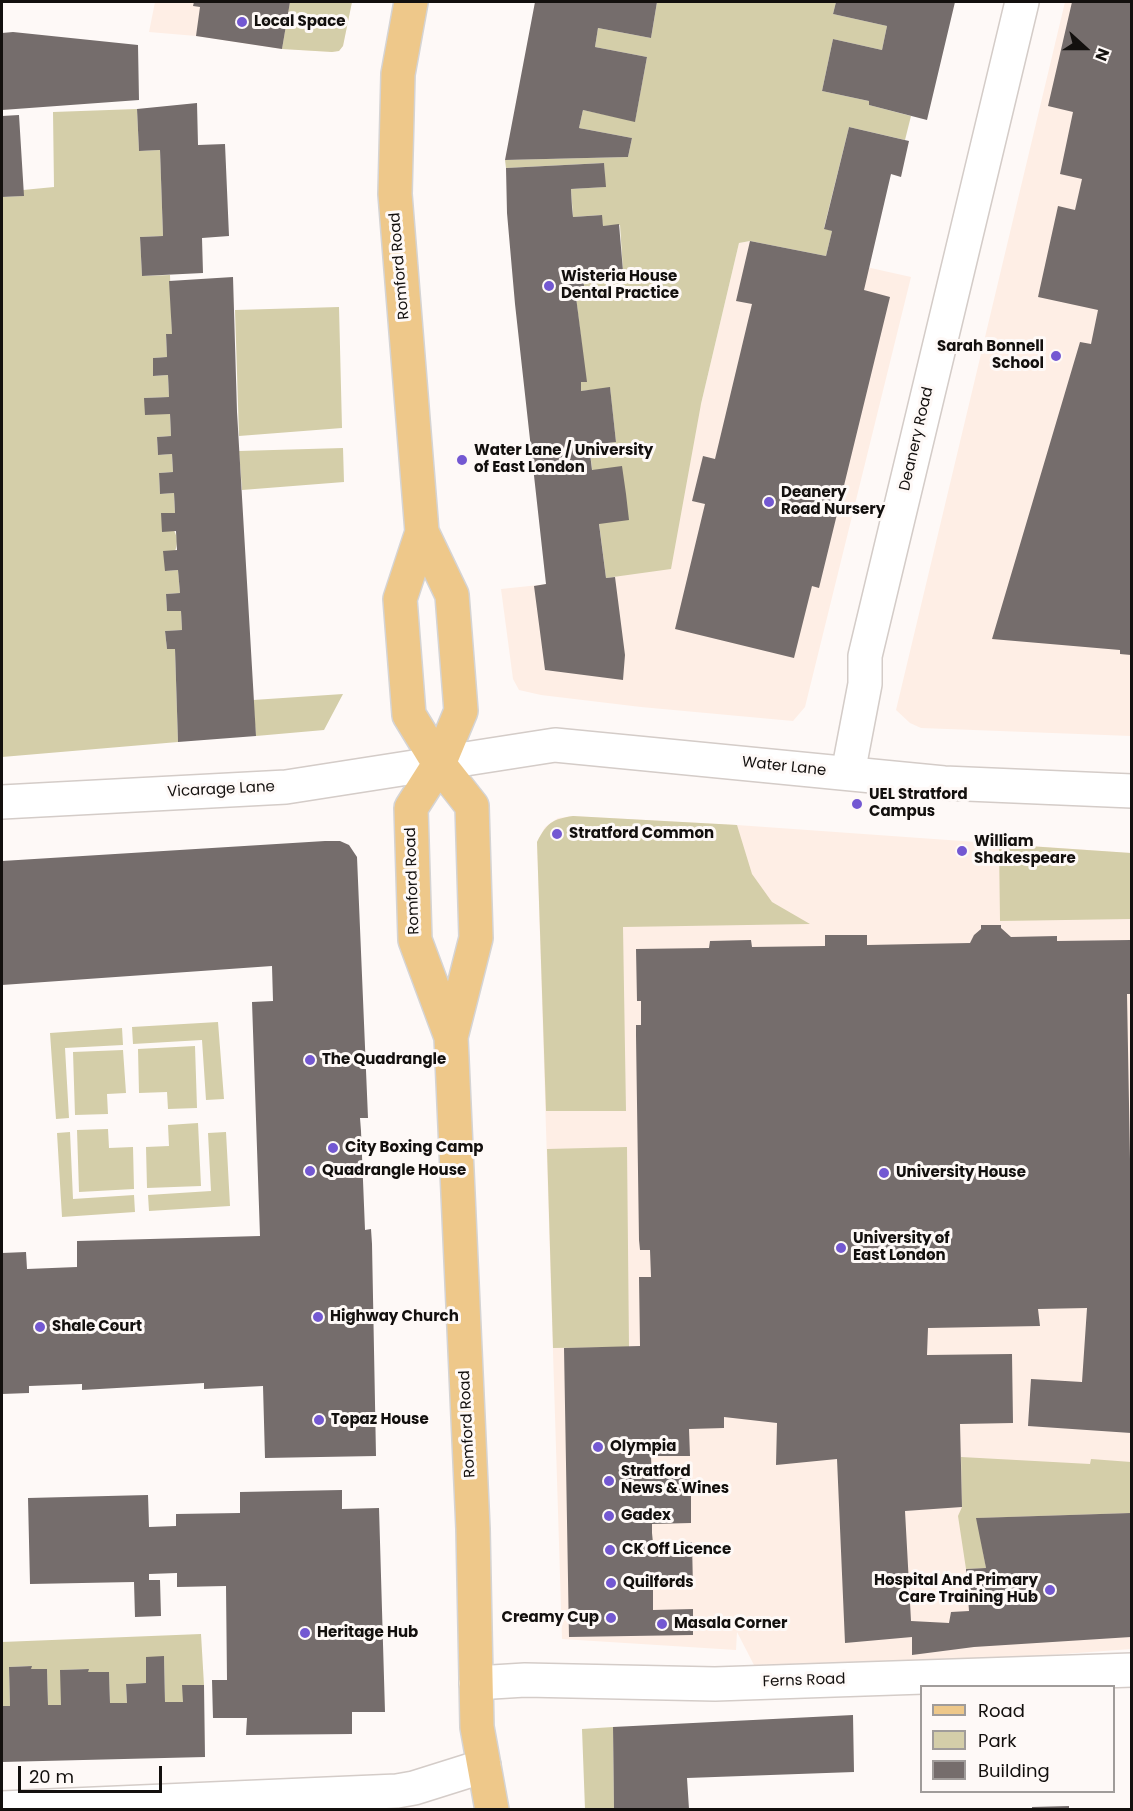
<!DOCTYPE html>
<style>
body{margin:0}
#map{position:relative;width:1133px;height:1811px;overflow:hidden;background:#fef9f7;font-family:Poppins,sans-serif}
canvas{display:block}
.frame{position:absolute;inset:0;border:3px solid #13100e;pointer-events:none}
.legend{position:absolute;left:920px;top:1685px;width:195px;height:108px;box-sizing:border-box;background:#fef9f7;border:2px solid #a09c9a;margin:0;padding:8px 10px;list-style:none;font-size:18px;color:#13100e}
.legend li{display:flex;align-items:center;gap:12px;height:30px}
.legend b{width:30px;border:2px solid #a09c9a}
.north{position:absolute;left:1055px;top:18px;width:60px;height:60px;-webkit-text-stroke:4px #fef9f7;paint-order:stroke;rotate:111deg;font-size:16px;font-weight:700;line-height:24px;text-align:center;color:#13100e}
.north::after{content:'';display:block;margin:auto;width:21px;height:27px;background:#13100e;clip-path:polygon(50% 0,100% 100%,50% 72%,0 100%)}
.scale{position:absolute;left:18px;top:1766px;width:144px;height:27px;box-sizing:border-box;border:3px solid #13100e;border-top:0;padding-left:8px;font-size:18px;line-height:21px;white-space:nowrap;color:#13100e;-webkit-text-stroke:4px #fef9f7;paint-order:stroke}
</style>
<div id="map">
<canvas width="1133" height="1811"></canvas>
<div class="frame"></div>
<ul class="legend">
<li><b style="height:8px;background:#eec88a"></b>Road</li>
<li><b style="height:16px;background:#d4cea9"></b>Park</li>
<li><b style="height:16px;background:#756d6c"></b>Building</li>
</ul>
<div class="north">N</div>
<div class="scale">20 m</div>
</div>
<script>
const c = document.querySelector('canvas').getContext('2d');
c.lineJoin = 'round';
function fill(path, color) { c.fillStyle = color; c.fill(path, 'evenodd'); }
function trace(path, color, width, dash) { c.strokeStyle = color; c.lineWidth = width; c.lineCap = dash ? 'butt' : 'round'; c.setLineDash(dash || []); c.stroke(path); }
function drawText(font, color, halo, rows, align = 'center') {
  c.font = font + ' Poppins,sans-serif'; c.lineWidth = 6; c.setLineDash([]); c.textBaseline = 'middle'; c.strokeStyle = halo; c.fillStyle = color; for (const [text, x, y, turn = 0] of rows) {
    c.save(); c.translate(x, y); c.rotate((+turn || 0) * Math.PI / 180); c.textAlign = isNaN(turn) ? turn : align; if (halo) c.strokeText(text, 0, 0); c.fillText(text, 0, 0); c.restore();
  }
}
const built = new Path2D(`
 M155 2H352L343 46 339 51 332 52 282 49 196 36 149 32Z
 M1065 2H1131V736L921 728 910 723 896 710Z
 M750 241 911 277 805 707 793 721 641 707 541 695 519 690 513 679 501 589 615 577 701 404 739 243Z
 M573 816 737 825 1131 853V1649L970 1661 754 1665 737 1632 736 1650 562 1639 537 842 545 827 558 818Z`);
const green = new Path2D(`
 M290 2H352L343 46 339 51 332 52 282 49Z
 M657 2H836L833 14 887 26 882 50 833 39 822 91 869 101V105L911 116 905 140 849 127 824 228 832 231 826 256 750 241 739 243 701 404 671 569 606 578 589 445 616 442 610 388 581 391V382H586L576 297 585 296 583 275 623 271 620 225 603 226 601 215 573 217 571 189 605 187 604 163 506 168 505 160 628 157 632 138 579 128 583 110 635 121 647 57 595 47 598 28 651 38Z
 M137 109 139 151 160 150 163 236 140 237 142 276 170 275 172 334 166 335 167 357 153 358 154 376 168 375 169 397 144 398 170 414 171 436 157 437 158 455 172 454 173 472 159 473 160 494 174 493 175 513H162C182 538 181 543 165 571L178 570 180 593 166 594 167 611H181L182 630 165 631 167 649H175L178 742 2 757V197L23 196V190L54 187 53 112Z
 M339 307 342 428 239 436 235 310Z
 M343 448 344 482 242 490 239 451Z
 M343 694 324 730 256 736 253 700Z
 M573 816 737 825 752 874 772 902 810 924 623 927 626 1111H546L537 842C547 823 552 819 573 816Z
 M999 844 1131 853V919L1000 921Z
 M218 1022 224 1099 206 1100 202 1040 133 1044 132 1027Z
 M122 1028 123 1045 65 1048 69 1118 56 1119 50 1033Z
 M195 1046 197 1108 168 1109 167 1092 139 1093 138 1049Z
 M123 1050 126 1093 107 1094 108 1114 75 1115 73 1052Z
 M198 1123 201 1186 147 1188 146 1147 169 1146 168 1125Z
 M108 1129 109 1148 133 1147 134 1189 79 1192 77 1130Z
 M70 1132 73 1199 134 1195 135 1212 62 1217 57 1133Z
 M226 1132 230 1206 149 1211 148 1195 211 1191 208 1133Z
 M627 1147 629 1347 553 1348 547 1149Z
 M961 1457 1090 1464 1091 1459 1131 1462V1513L977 1518 986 1568 966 1569 958 1516 962 1507Z
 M201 1634 204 1685H183V1702H165L164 1657H146V1683L126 1684 127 1703H110L109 1672H88V1669L61 1670V1705H48L47 1669H31V1666L9 1667 10 1706H2V1642Z
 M613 1727 614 1809H585L582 1729Z`);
const building = new Path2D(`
 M194 2H290L282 49 196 36 200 7 193 6Z
 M535 2H657L651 38 598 28 595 47 647 57 635 122 583 110 579 128 632 138 628 157 505 160Z
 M836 2H955L927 120 869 105V101L822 91 833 39 882 50 887 26 833 14Z
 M1072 2H1131V655L1120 654V650L992 639 1080 342 1091 344 1098 310 1038 297 1058 206 1075 210 1082 179 1060 174 1073 112 1048 106Z
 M13 32 138 45 139 100 2 110V33Z
 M197 103 198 145 225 144 229 236 202 238 203 273 142 276 140 237 163 236 160 150 139 151 137 109Z
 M19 115 24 196 2 197V116Z
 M849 127 909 141 901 177 891 174 864 290 890 297 819 588 812 586 794 658 675 629 705 504 692 501 703 456 715 459 752 304 736 301 750 241 826 256 832 231 824 229Z
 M604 163 606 187 571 189 572 207 573 217 602 215 603 226 619 224 623 271 583 275 585 297H576L587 382H581V391L610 387 616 442 589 445 592 470 622 466 626 494 629 520 599 524 606 578 615 577 625 655 623 680 545 670 534 586 546 584 515 304 507 213 506 168Z
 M233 277 237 412 256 736 178 742 175 649H167L165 631 182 630 181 611H167L166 594 180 593 178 570 165 571 163 551 177 550 176 531 162 532 161 513H175L174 493 160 494 159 473 173 472 172 454 158 455 157 437 171 436 170 414 145 415 144 398 169 397 168 375 153 376V358L167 357 166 334H172L169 281Z
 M325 841H340L349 845 357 857 368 1118H360L361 1131 365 1230 371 1229 372 1244 376 1456 265 1458 263 1386 204 1389V1383L82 1390V1384L29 1386V1393L2 1394V1253L26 1252 27 1269 77 1267V1241L260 1236 252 1002 273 1001 272 966 2 985V861Z
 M981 925H1001V928L1011 937 1057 936V941L1131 940V994H1127L1131 1214V1433L1028 1426 1031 1379 1082 1382 1087 1308 1038 1309 1040 1326 928 1328 927 1355 1012 1354 1013 1423 960 1424 962 1507 905 1511 911 1621 949 1623 951 1612 969 1611 966 1569 986 1568 976 1518 1131 1513V1637L974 1647 912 1655V1637L845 1643 837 1459 776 1465 777 1423 724 1417V1428L689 1429 690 1456H651L652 1478 691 1477V1523L652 1524V1533L653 1543 692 1542 693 1588 653 1589V1610L693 1609V1635L569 1637 564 1348 640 1346 639 1277H651L650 1250H640L639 1240 636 1035V1025H641V1001H637L636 949 709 948 710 941 751 940 752 947 825 946V935H867V945L970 943 974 935 981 929Z
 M342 1490V1509L379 1508 385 1712H352V1734L246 1735 247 1718H213L212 1680H227L226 1586 177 1587V1573L149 1574V1580H160L161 1616 135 1617 134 1582 30 1584 28 1498 148 1495 149 1527 176 1526V1514L240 1513V1492Z
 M164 1656 165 1702H183L182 1685H204L205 1757 2 1762V1706H10L9 1667 32 1666 31 1669H47L48 1705H61L60 1670 89 1669 88 1672H109L110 1703H127L126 1684 146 1683V1657Z
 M853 1715 854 1772 687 1778 689 1809H614L613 1727Z
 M1069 1806V1809H1032V1807Z`);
const street = new Path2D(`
 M848 773 865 684V656L1022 2
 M476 1683 525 1680 715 1684 1132 1670
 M2 1808 397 1791 414 1788 484 1766`);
const secondary = new Path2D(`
 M2 802 286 787 555 745 944 783 1132 791`);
const primary = new Path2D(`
 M411 2 398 74 395 194 422 532 452 595 461 711 439 764 411 808 415 940 451 1037
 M422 532 400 599 409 715 439 764 472 806 476 938 451 1037 473 1529 477 1727 492 1810`);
const markers = [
 [242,22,6,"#7358d2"],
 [549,286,6,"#7358d2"],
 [1056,356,6,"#7358d2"],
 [462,460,6,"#7358d2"],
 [769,502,6,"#7358d2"],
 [857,804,6,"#7358d2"],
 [557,834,6,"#7358d2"],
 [962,851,6,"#7358d2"],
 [310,1060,6,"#7358d2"],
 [333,1148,6,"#7358d2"],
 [310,1171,6,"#7358d2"],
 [884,1173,6,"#7358d2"],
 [841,1248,6,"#7358d2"],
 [318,1317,6,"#7358d2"],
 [40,1327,6,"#7358d2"],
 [319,1420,6,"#7358d2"],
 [598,1447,6,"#7358d2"],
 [609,1481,6,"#7358d2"],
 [609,1516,6,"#7358d2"],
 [610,1550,6,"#7358d2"],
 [611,1583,6,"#7358d2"],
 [1050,1590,6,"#7358d2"],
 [611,1618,6,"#7358d2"],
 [662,1624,6,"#7358d2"],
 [305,1633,6,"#7358d2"]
];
const poiNames = [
 ["Local Space",254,22],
 ["Wisteria House",561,277],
 ["Dental Practice",561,294],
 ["Sarah Bonnell",1044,347,"right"],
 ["School",1044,364,"right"],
 ["Water Lane / University",474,451],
 ["of East London",474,468],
 ["Deanery",781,493],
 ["Road Nursery",781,510],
 ["UEL Stratford",869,795],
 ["Campus",869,812],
 ["Stratford Common",569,834],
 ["William",974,842],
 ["Shakespeare",974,859],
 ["The Quadrangle",322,1060],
 ["City Boxing Camp",345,1148],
 ["Quadrangle House",322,1171],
 ["University House",896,1173],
 ["University of",853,1239],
 ["East London",853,1256],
 ["Highway Church",330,1317],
 ["Shale Court",52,1327],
 ["Topaz House",331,1420],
 ["Olympia",610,1447],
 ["Stratford",621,1472],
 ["News & Wines",621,1489],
 ["Gadex",621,1516],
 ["CK Off Licence",622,1550],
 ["Hospital And Primary",1038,1581,"right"],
 ["Care Training Hub",1038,1598,"right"],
 ["Quilfords",623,1583],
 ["Creamy Cup",599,1618,"right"],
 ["Masala Corner",674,1624],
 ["Heritage Hub",317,1633]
];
const streetNames = [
 ["Romford Road",400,266,-95],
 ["Deanery Road",917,439,-77],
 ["Water Lane",784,767,6],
 ["Vicarage Lane",221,790,-3],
 ["Romford Road",413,881,-92],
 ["Romford Road",468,1424,-93],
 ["Ferns Road",804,1681,-2]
];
fill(built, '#feeee5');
fill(green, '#d4cea9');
fill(building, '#756d6c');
trace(street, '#d4ccc8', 36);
trace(secondary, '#d4ccc8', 36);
trace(primary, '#d5d4d4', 36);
trace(street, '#fff', 33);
trace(secondary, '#fff', 33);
trace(primary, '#eec88a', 33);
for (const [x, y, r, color] of markers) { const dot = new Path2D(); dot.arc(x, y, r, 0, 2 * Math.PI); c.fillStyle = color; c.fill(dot); trace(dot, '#fef9f7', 2); }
drawText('bold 15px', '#13100e', '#fef9f7', poiNames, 'left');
drawText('15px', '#13100e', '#fef9f7', streetNames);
</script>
